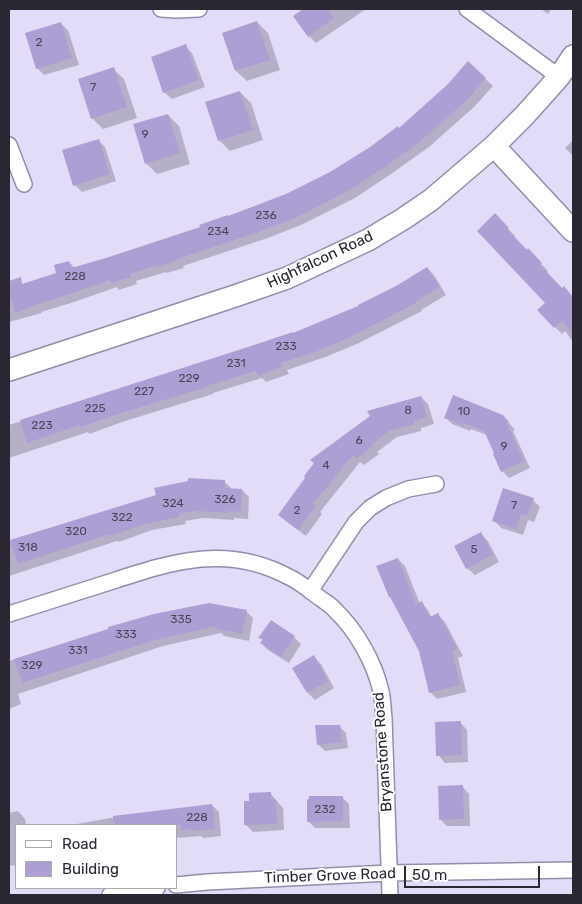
<!DOCTYPE html>
<style>
body{margin:0}
#map{position:relative;width:582px;height:904px;overflow:hidden;background:#e3dcf9;font-family:Rubik,sans-serif}
canvas{display:block}
.frame{position:absolute;inset:0;border:10px solid #2a2732;pointer-events:none}
.legend{position:absolute;left:15px;top:824px;width:162px;height:65px;box-sizing:border-box;background:#fff;border:1px solid #aaa9ad;margin:0;padding:6px 9px;list-style:none;font-size:15px;color:#2a2732}
.legend li{display:flex;align-items:center;gap:10px;height:25px}
.legend b{width:25px;border:1px solid #aaa9ad}
.scale{position:absolute;left:404px;top:866px;width:136px;height:22px;box-sizing:border-box;border:2px solid #2a2732;border-top:0;padding-left:6px;font-size:15px;line-height:18px;white-space:nowrap;color:#2a2732;-webkit-text-stroke:4px #fff;paint-order:stroke}
</style>
<div id="map">
<canvas width="582" height="904"></canvas>
<div class="frame"></div>
<ul class="legend">
<li><b style="height:6px;background:#fff"></b>Road</li>
<li><b style="height:14px;background:#ad9fd4"></b>Building</li>
</ul>
<div class="scale">50 m</div>
</div>
<script>
const c = document.querySelector('canvas').getContext('2d');
c.lineJoin = 'round';
function fill(path, color) { c.fillStyle = color; c.fill(path, 'evenodd'); }
function trace(path, color, width, dash) { c.strokeStyle = color; c.lineWidth = width; c.lineCap = dash ? 'butt' : 'round'; c.setLineDash(dash || []); c.stroke(path); }
function drawText(font, color, halo, rows, align = 'center') {
  c.font = font + ' Rubik,sans-serif'; c.lineWidth = 4; c.setLineDash([]); c.textBaseline = 'middle'; c.strokeStyle = halo; c.fillStyle = color; for (const [text, x, y, turn = 0] of rows) {
    c.save(); c.translate(x, y); c.rotate((+turn || 0) * Math.PI / 180); c.textAlign = isNaN(turn) ? turn : align; if (halo) c.strokeText(text, 0, 0); c.fillText(text, 0, 0); c.restore();
  }
}
const shadow = new Path2D(`
 M306 9H366L316 43 309 36 295 16Z
 M541 9H551L548 14Z
 M257 22 268 33 280 70 247 81 236 71Z
 M60 23 68 30 79 65 44 75 37 68Z
 M185 46 192 53 205 87 172 99 164 92Z
 M468 63 493 86 474 107 429 147 391 174 355 198 301 225 268 238 183 266 184 268 167 273 166 272 136 281 137 284 119 290 117 287 71 303 41 312 42 313 9 322V290L58 274 69 262 75 268 201 228 286 196 331 173 399 129 449 85Z
 M113 69 124 79 137 118 103 129 92 118Z
 M240 92 251 103 263 140 230 151 219 140Z
 M168 115 179 126 190 164 157 174 146 163Z
 M98 140 105 147 116 181 82 192 75 185Z
 M573 140V156L565 148Z
 M495 215 515 236 514 237 527 251 528 250 548 271 547 272 562 289 564 288 573 298V342L565 331 562 334 555 327 547 303Z
 M427 268 434 275 446 295 421 310 422 311 359 343 328 356 287 370 289 374 266 382 262 378 213 393V394L125 421 89 434 88 432 9 458V425L294 334 360 306 396 287Z
 M421 397 428 404 434 424 421 428V431L397 437 377 452 379 454 364 465 360 462 320 512 322 514 306 536 287 522 279 515Z
 M503 416 515 430 513 431 530 468 509 478 502 471 496 454 487 435 471 429 470 431 452 424 445 417Z
 M225 482 232 489 242 490 249 497 248 519 234 518V520L203 518 185 521 186 524 152 530 119 542 117 541 9 576V542L157 496Z
 M533 500 540 507 534 522 528 520 523 535 501 528 494 520Z
 M480 533 488 541 499 562 475 575 467 568 456 547Z
 M398 559 405 566 420 604 421 603 428 610 432 618 438 615 445 622 463 656 458 658 466 692 437 699 430 692Z
 M246 611 253 618 249 641 224 636 221 633 163 646 18 694 21 704 9 709V661L42 650Z
 M271 621 294 637 301 644 289 663 268 650 261 643 263 640 260 638Z
 M314 657 321 664 334 688 315 700 308 693Z
 M460 722 467 730 468 762 445 763 438 755Z
 M339 726 346 733 348 748 325 751 318 744Z
 M462 786 469 794 470 826H447L440 819Z
 M270 793 283 808 284 830 253 832 245 824Z
 M342 797 349 804 350 828H315L308 821Z
 M212 805 219 812 221 836 203 838 201 836 176 838V825H71L116 817Z
 M18 811 25 819 26 825H16V868L14 865 9 866V813Z`);
const building = new Path2D(`
 M303 9H327L334 18 308 37 293 16Z
 M257 21 270 60 235 71 222 33Z
 M61 22 72 58 36 69 25 33Z
 M186 44 199 80 163 93 151 57Z
 M468 61 486 78 467 100 422 140 384 168 348 191 293 219 261 231 177 259 178 260 159 267 158 265 130 274 131 277 111 283 110 280 64 296 35 305V306L15 313 9 292V281L21 277 22 284 56 273 54 265 69 261 71 268 106 258 200 227 199 225 228 215V216L286 194 330 172 370 147 398 126 399 128 448 84Z
 M114 67 127 107 91 119 78 79Z
 M240 91 253 130 218 141 205 102Z
 M168 114 180 153 145 164 133 124Z
 M99 139 110 174 73 186 62 150Z
 M495 213 509 228 507 229 527 250 528 248 542 263 540 265 562 288 564 286 573 297V334L562 321 554 328 537 310 545 303 477 231Z
 M427 267 440 287 415 302 416 303 352 336 321 350 281 363 282 367 258 376 256 371 207 386V387L118 414 81 427 80 425 27 443 20 420 251 346 293 332V333L358 306V305L396 286Z
 M453 395 503 415 509 422 507 424 524 461 501 472 493 454 494 453 484 431 464 423 463 425 444 418Z
 M421 396 427 417 414 421 415 424 389 431 371 445 373 446 356 459 353 455 313 504 316 506 298 530 278 515 305 478 304 476 314 463 310 460 370 416 367 411Z
 M188 478 225 480V488L242 489 241 512 228 511V513L195 511 179 514V517L145 524 110 536V534L18 564 10 540 156 495 154 488 188 481Z
 M503 488 534 498 527 516 521 514 516 529 492 521Z
 M481 532 493 555 466 569 454 546Z
 M398 558 416 604 422 601 430 617 438 613 457 649 452 651 460 685 429 693 419 651 390 597H389L376 566Z
 M209 603 247 610 242 634 216 629 217 626 155 640 22 683 14 659 108 629V627L154 614Z
 M271 620 295 636 281 657 260 643 263 639 258 638Z
 M314 655 328 681 307 693 292 668Z
 M461 721 462 755 436 756 435 722Z
 M315 725H340L342 742 317 745Z
 M463 785 464 819 439 820 438 786Z
 M271 792V799L276 800 277 824 244 825V801H249V793Z
 M309 796H343V821L307 822V799H309Z
 M212 804 215 829 194 831V829L181 830V825H114L113 816Z`);
const street = new Path2D(`
 M161 9 176 10 199 9
 M467 9 559 77
 M9 145 24 184
 M310 591 356 522 370 508 386 498 408 489 436 484
 M9 614C44 603 78 592 113 581 174 561 228 544 289 577 300 582 310 591 320 598 325 602 331 605 335 610 357 631 374 662 381 691 383 700 383 709 384 718L390 895
 M176 885 207 882 389 873 573 870
 M110 895 157 888`);
const secondary = new Path2D(`
 M494 146 573 231
 M9 370 232 297 287 278 368 240 403 219 431 200 494 146 525 115 559 77 573 56`);
const numberNames = [
 ["2",39,43],
 ["7",93,88],
 ["9",145,135],
 ["236",266,216],
 ["234",218,232],
 ["228",75,277],
 ["233",286,347],
 ["231",236,364],
 ["229",189,379],
 ["227",144,392],
 ["225",95,409],
 ["8",408,411],
 ["10",464,412],
 ["223",42,426],
 ["6",359,441],
 ["9",504,447],
 ["4",326,466],
 ["326",225,500],
 ["324",173,504],
 ["7",514,506],
 ["2",297,511],
 ["322",122,518],
 ["320",76,532],
 ["318",28,548],
 ["5",474,550],
 ["335",181,620],
 ["333",126,635],
 ["331",78,651],
 ["329",32,666],
 ["232",325,810],
 ["228",197,818]
];
const streetNames = [
 ["Highfalcon Road",320,260,-25],
 ["Bryanstone Road",383,752,-94],
 ["Timber Grove Road",330,876,-2]
];
fill(shadow, '#0003');
fill(building, '#ad9fd4');
trace(street, '#948da8', 18);
trace(secondary, '#948da8', 24);
trace(street, '#fff', 15);
trace(secondary, '#fff', 21);
drawText('12px', '#4b455a', null, numberNames);
drawText('15px', '#2a2732', '#fff', streetNames);
</script>
